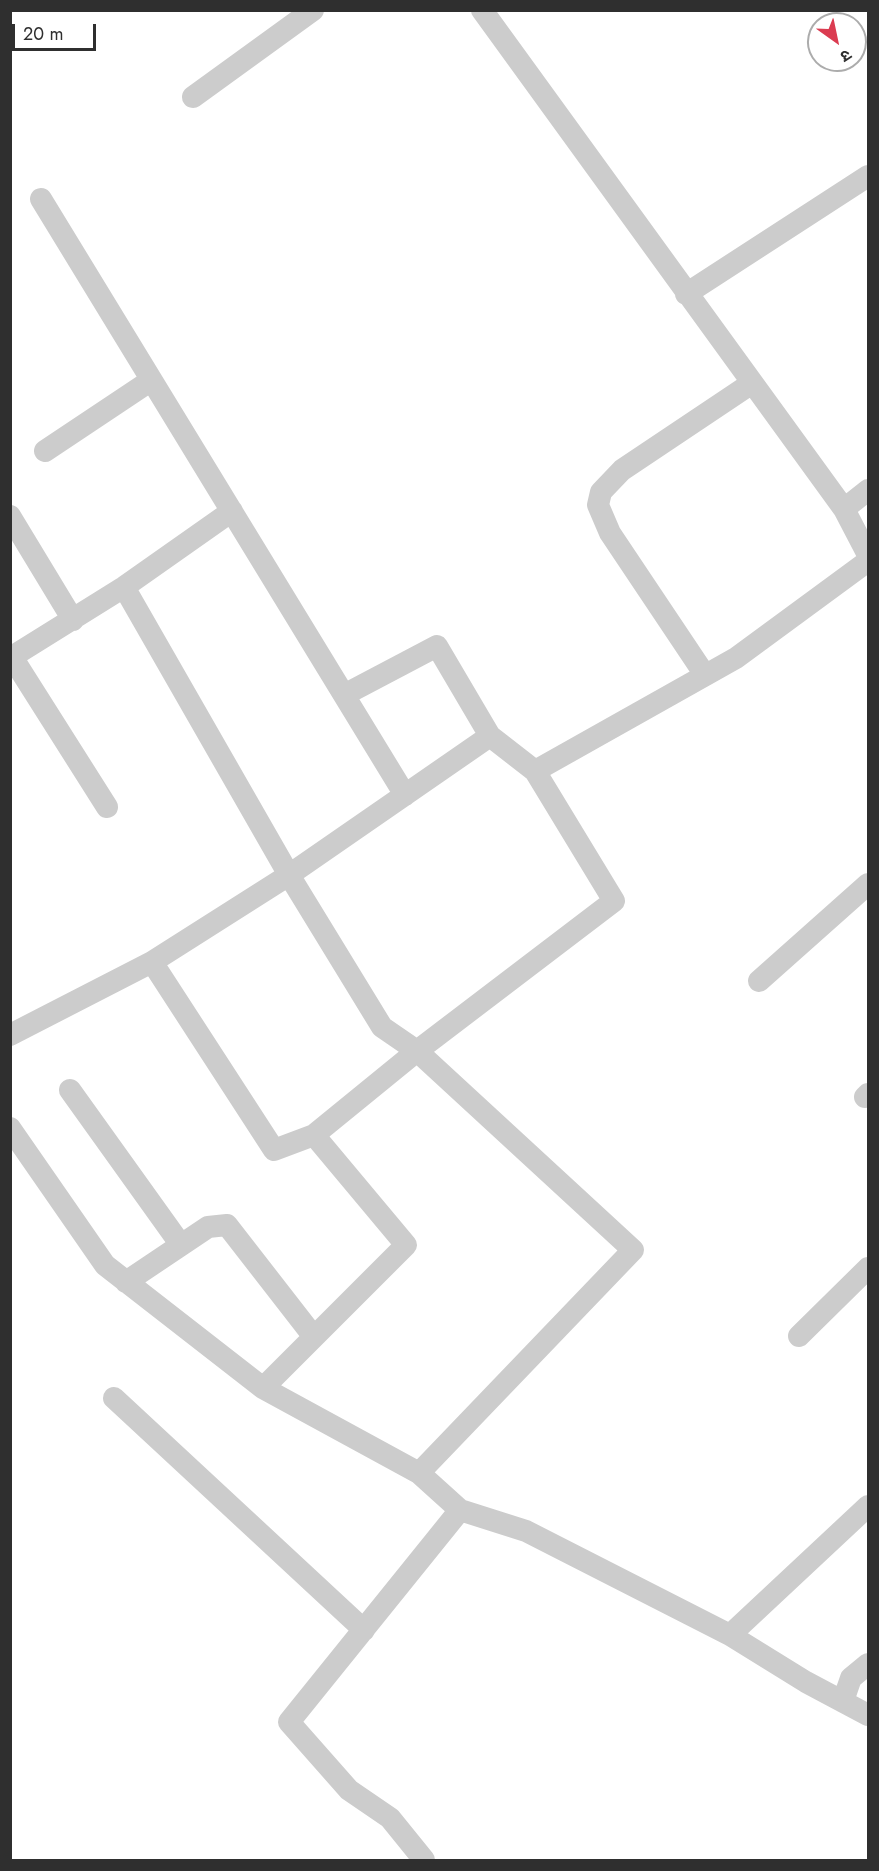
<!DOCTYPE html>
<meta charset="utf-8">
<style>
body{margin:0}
#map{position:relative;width:879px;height:1871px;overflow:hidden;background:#fff;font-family:Jost,"Noto Sans Devanagari",sans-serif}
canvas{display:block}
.frame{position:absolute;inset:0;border:12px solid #2f2f2f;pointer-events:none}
.north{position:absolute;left:807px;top:12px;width:60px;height:60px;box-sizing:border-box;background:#fff;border:2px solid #acacac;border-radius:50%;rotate:147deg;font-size:16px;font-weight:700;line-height:24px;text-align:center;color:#2f2f2f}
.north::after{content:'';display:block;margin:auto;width:21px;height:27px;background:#db3c51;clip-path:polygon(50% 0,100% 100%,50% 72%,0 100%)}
.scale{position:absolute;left:12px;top:24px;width:84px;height:27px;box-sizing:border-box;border:3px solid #2f2f2f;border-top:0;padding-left:8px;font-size:18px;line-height:21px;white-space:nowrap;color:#2f2f2f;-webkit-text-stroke:4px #fff;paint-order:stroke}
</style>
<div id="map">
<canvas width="879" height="1871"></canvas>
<div class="frame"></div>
<div class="north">उ</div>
<div class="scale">20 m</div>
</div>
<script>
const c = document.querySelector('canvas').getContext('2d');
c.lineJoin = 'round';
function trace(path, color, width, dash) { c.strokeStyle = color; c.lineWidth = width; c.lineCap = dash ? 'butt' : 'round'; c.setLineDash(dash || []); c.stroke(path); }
const minor = new Path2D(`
 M482 10 844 509
 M193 97 313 10
 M41 199 405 795
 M686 294 868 176
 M45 451 150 381
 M868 490 844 509 868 555
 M10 516 73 620
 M124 587 289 875 382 1027 417 1051 633 1250 419 1473
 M12 657 107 807
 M10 658 124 587 232 511
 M705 675 610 533 598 505 601 492 622 470 752 383
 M535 771 736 658 868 561
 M152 962 274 1150 314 1135 417 1051 614 901 535 771 490 736 437 646 344 695
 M759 981 868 884
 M10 1035 152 962 289 875 490 736
 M70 1090 181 1245
 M865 1097 868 1094
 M10 1128 105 1265 263 1388 419 1473 460 1510 526 1531 730 1635 806 1682 868 1715
 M126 1282 208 1227 227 1225 314 1337
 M799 1336 868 1268
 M263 1388 406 1245 314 1135
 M114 1398 364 1630
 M730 1635 868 1506
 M843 1701 851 1678 868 1664
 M424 1860 390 1818 349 1790 289 1722 460 1510`);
trace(minor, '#ccc', 22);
</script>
